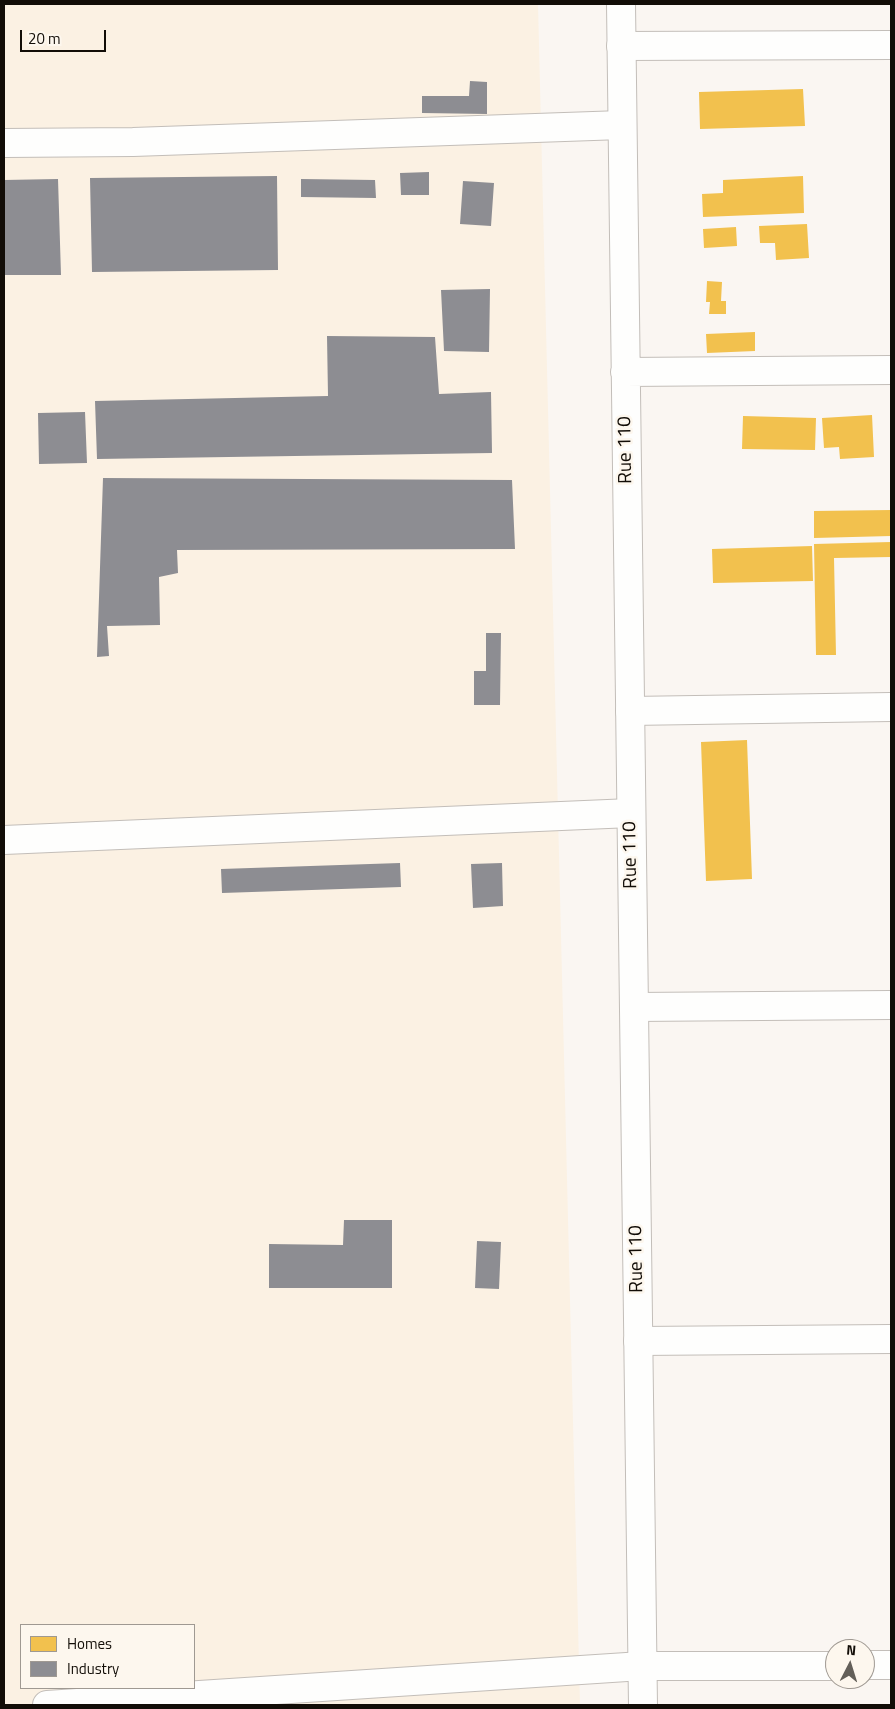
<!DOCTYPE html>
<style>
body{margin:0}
#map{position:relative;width:895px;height:1709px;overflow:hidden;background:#faf6f2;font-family:"Titillium Web",sans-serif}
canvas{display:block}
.frame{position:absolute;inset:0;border:5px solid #120d07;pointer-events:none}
.legend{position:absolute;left:20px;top:1624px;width:175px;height:65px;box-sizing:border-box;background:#fdf7ee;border:1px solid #9f9992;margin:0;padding:6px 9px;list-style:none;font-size:15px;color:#120d07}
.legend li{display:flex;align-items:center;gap:10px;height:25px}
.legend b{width:25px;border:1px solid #9f9992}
.north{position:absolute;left:825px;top:1639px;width:50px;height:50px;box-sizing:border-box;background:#fdf7ee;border:1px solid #9f9992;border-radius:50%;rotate:5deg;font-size:14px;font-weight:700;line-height:20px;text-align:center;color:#120d07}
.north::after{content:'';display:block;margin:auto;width:18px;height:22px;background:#635f59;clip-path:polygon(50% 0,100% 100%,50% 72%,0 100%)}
.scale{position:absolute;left:20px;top:30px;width:86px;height:22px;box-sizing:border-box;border:2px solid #120d07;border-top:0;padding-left:6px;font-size:15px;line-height:18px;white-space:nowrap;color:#120d07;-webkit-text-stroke:4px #fdf7ee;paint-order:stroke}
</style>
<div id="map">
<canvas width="895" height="1709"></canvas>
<div class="frame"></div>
<ul class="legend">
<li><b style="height:14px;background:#f2c14e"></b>Homes</li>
<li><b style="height:14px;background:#8d8d92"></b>Industry</li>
</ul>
<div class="north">N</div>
<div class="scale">20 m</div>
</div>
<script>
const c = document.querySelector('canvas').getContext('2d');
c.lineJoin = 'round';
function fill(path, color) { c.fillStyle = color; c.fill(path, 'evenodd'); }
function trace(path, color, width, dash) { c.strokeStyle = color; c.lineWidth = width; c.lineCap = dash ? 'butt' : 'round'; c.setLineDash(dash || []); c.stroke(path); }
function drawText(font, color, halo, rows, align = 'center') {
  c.font = font + ' "Titillium Web",sans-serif'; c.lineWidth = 5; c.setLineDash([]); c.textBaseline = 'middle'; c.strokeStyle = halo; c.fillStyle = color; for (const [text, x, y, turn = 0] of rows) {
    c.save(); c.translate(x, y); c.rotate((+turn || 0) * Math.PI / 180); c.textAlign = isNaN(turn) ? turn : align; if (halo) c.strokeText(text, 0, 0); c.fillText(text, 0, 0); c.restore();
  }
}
const built = new Path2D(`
 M4 4H538L580 1705H4ZM21 1625H194V1688H21Z`);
const homes = new Path2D(`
 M803 89 805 126 700 129 699 92Z
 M803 176 804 213 703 217 702 194 723 193V180Z
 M807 224 809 258 776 260 775 243H760L759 226Z
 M736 227 737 246 704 248 703 229Z
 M707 281 722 282 721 301H726V314H709L710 302H706Z
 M755 332V351L707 353 706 334Z
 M872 415 874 457 840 459 839 447 824 448 822 418Z
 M743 416 816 418 815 450 742 449Z
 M891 510V536L814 538V511Z
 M891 542V557L834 558 836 655H816L814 544Z
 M812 546 813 581 713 583 712 549Z
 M747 740 752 879 706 881 701 742Z`);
const industry = new Path2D(`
 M470 81 487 82V114L422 113V96H469Z
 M429 172V195H401L400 173Z
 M277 176 278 270 92 272 90 178Z
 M58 179 61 275H4V180Z
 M301 179 375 180 376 198 301 197Z
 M463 181 494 183 491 226 460 224Z
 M490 289 489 352 444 351 441 290Z
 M327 336 435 337 439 394 491 392 492 453 97 459 95 401 328 396Z
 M85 412 87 463 39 464 38 413Z
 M103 478 512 480 515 549 177 550 178 573 159 577 160 625 107 626 109 656 97 657Z
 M486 633H501L500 705H474V671H486Z
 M400 863 401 887 222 893 221 869Z
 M502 863 503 906 473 908 471 864Z
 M344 1220H392V1288H269V1244L343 1245Z
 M477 1241 501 1242 499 1289 475 1288Z`);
const minor = new Path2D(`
 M621 46 891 45
 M4 143 133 142 622 125
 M630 711 891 707
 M4 840 631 813
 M634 1007 891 1005
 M638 1341 891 1339
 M865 1665H891
 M47 1705 642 1666H835`);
const tertiary = new Path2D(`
 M621 4 643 1705
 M625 372 891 370`);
const streetNames = [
 ["Rue 110",626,450,-91],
 ["Rue 110",631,855,-91],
 ["Rue 110",637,1259,-91]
];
fill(built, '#fbf1e3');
fill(homes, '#f2c14e');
fill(industry, '#8d8d92');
trace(minor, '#c3beb9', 30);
trace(tertiary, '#c3beb9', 30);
trace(minor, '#fefefd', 28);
trace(tertiary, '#fefefd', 28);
drawText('19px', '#120d07', '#fdf7ee', streetNames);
</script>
